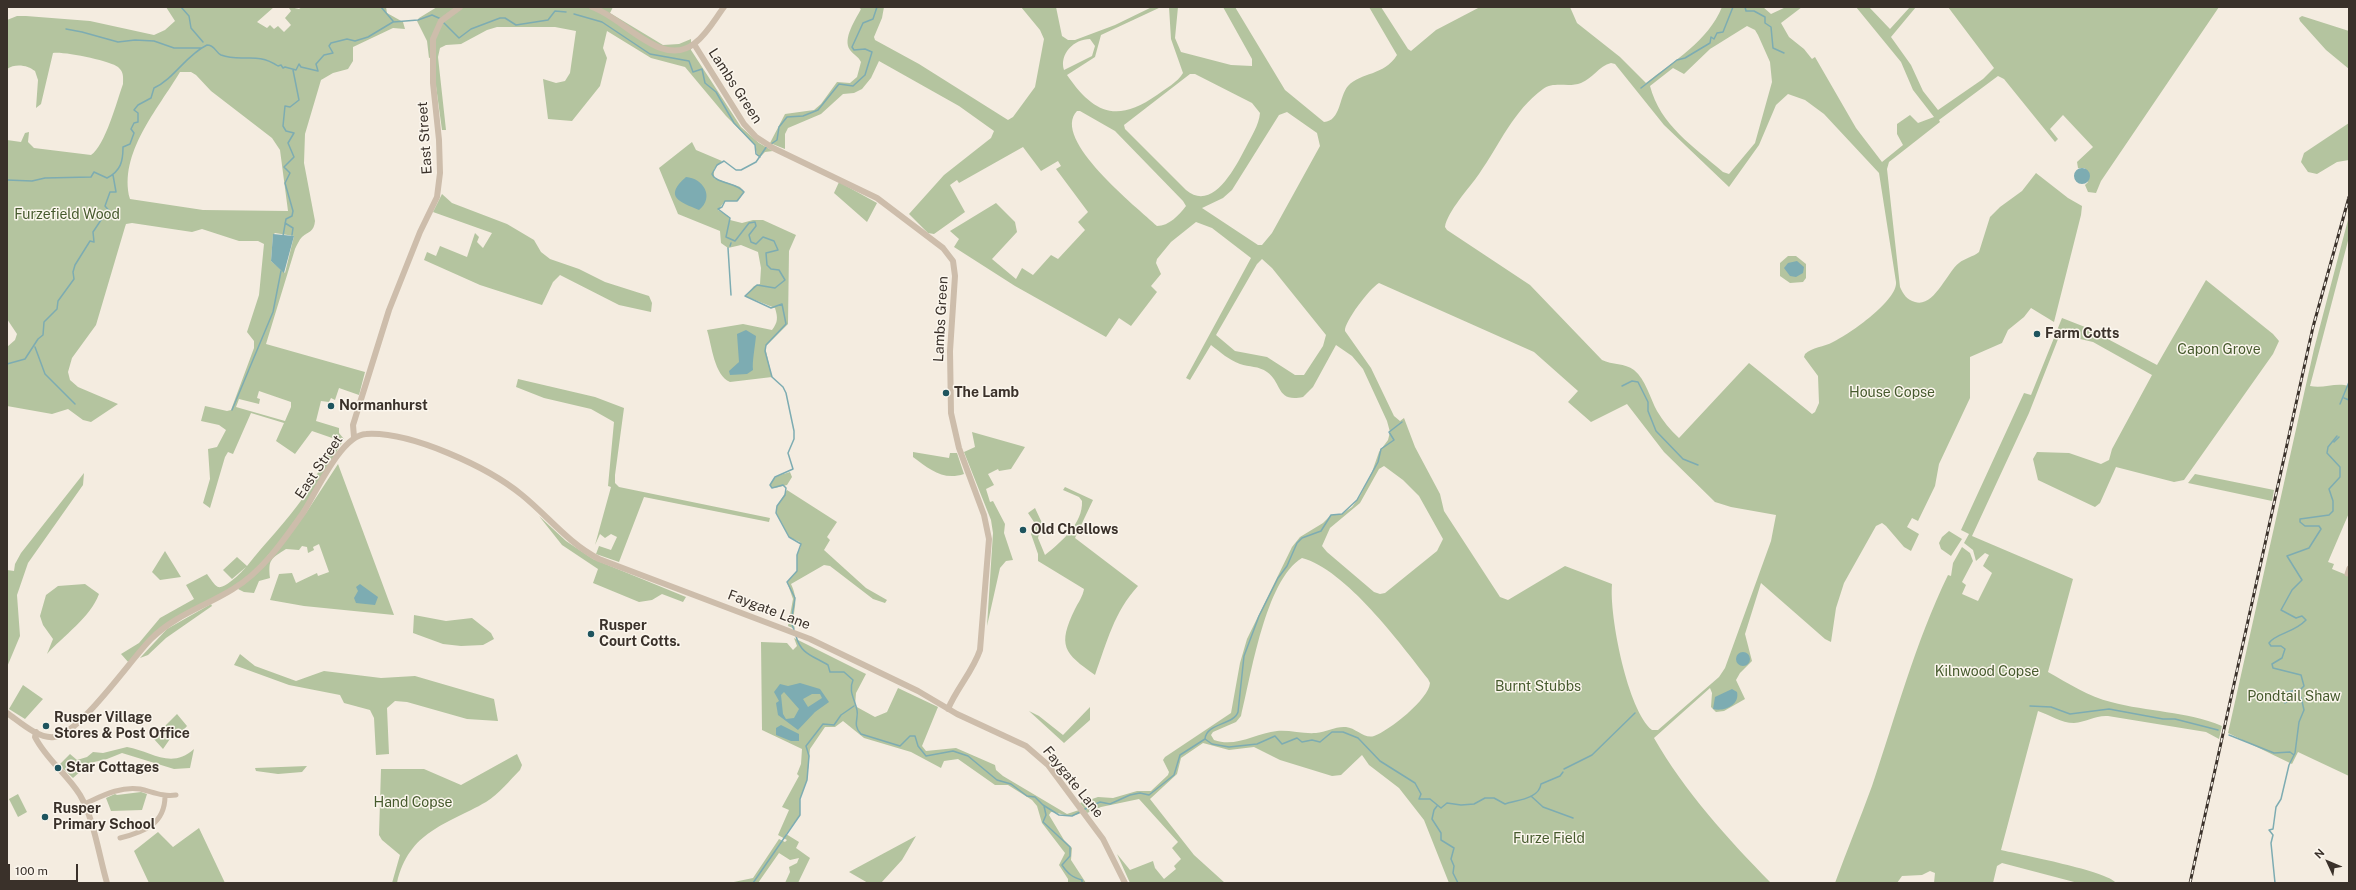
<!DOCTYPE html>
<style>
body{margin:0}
#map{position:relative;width:2356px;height:890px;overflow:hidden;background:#f4ece0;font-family:"Public Sans",sans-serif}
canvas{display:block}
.frame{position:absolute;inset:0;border:8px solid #3a312a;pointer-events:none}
.north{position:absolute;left:2308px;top:842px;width:40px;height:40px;-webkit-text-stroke:3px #fbf6ed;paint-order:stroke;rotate:314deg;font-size:11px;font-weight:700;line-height:16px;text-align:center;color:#3a312a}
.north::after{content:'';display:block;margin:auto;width:14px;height:18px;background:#3a312a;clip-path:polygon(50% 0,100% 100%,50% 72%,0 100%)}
.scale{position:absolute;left:8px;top:864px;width:70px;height:18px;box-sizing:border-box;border:2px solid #3a312a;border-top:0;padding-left:5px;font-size:12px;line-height:14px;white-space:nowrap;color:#3a312a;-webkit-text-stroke:3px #fbf6ed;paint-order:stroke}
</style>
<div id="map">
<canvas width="2356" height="890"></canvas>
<div class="frame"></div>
<div class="north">N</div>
<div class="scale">100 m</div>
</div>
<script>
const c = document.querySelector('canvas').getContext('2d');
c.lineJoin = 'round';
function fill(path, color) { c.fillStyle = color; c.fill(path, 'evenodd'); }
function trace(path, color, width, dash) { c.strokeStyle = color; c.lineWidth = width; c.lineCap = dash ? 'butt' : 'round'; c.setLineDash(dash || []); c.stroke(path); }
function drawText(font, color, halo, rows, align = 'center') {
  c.font = font + ' "Public Sans",sans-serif'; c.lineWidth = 3; c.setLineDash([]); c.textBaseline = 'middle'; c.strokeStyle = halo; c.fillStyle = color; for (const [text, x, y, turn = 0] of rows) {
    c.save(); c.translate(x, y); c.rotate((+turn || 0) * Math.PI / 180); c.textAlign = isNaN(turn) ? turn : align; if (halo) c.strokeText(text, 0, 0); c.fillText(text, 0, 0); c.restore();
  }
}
const green = new Path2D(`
 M166 7H274L257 22 267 28 270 25 274 29 278 26 284 32 291 25 285 18 291 11 289 8 290 7 299 9 302 7H386L387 13 403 22 405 29 393 28 353 47V61L348 69 333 73 321 80 305 134 304 163 315 221C314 232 309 231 302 237 299 240 297 245 295 249L266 344 365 372 359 395 339 388 335 400 331 398 329 402 321 401 316 421 339 428V433L344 439C317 485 283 552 239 583 215 600 185 609 162 627 149 636 139 651 129 663L121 654 139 643 160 618 194 599 186 585 207 574C210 578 214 585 218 587 225 589 242 572 246 567L232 579 223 570 237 557 247 566C265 543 286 522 303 498 317 479 323 457 338 440L312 431 295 454 276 441 284 423 251 413 233 454 228 452 225 457 210 508 203 503 210 479 208 449 217 447 226 430 219 425 201 421 205 406 227 411 231 410 254 348V341L247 332 259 295 264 244 258 241H239L202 229 192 232 132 223 126 224 125 227 96 325 72 358 68 372 70 380 78 387 118 404 91 422 83 420 68 409 52 414 7 406V347L15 340 17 334 7 319V140L21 142 25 133 29 132 28 142 34 148 91 155C105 146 117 101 123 84 123 77 124 72 118 67 111 61 63 51 53 53L41 104 36 108 38 80 35 71C28 65 15 63 7 69V20L17 16H26L90 21 154 35 165 30 175 21ZM180 72H191L196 75 211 91 272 138 280 150 288 211 203 210 130 199C118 154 158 109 180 72ZM275 233 294 236 285 273 271 261 273 235ZM259 391 291 402V407L285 421 236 407 239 399 259 404 260 399 257 398Z
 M437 7H613L610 13 663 45 679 44 691 39V50L741 127 759 143 773 151 765 152 760 157 757 155 755 145 726 116 685 67 651 58 607 31 603 48 607 58 600 86 572 121 548 119 543 79 556 83 565 81 570 73 576 31 555 27H497L487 30 461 44 446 45 440 48 438 57 446 130H442L432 57 429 58 427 41 417 21 419 18Z
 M858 7H884L882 18 874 37 875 40 919 64 1008 120 1013 117 1035 87 1044 39 1040 30 1021 7H1056L1062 36 1068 40H1075L1115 25 1152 7H1161L1101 35 1095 57 1067 75C1094 114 1117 123 1157 95 1165 89 1178 82 1183 73L1171 39 1169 7H1178L1175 38 1181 52 1231 65 1252 66V59L1223 7H1235L1285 90 1324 122C1341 121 1339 96 1348 86 1361 72 1384 76 1397 55L1369 7H1381L1408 49 1411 51 1436 30 1480 7H1570L1577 23 1620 57 1646 83C1674 61 1708 41 1722 7H1763L1771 14 1786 7H1802L1781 23 1789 37 1804 49 1812 59 1815 57 1856 128 1882 162 1903 145 1897 134V124L1910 115 1918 123 1934 117 1913 90 1901 62 1856 7H1869L1890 29 1910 7H1916L1891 37 1911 65 1923 91 1938 110 1983 79 1994 68 1948 7H2219L2101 181 2096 193 2088 192 2085 185 2088 182 2085 168H2078L2077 162 2093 147 2063 115 2050 129 2058 139 2055 142 2004 79 1998 76 1939 120 1940 122 1889 162 1887 169 1900 287C1903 294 1907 300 1915 302 1934 308 1947 272 1959 263 1965 258 1973 257 1979 252L1990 217 2000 207 2022 191 2036 173 2068 198 2082 206 2081 215 2054 322 2031 308 2024 317 2008 330 2002 343 1970 357V398L1939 464 1935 486 1918 521 1912 518 1907 527 1919 534 1911 551 1904 547 1886 526 1882 523 1876 526 1844 583 1836 608 1831 642 1825 639 1761 583 1745 634 1752 661 1740 673 1736 680 1745 699 1724 711 1716 712 1711 707 1712 693 1710 688 1654 738C1685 792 1728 839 1771 883H1449L1424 820 1399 788 1369 765 1362 755 1341 775 1332 776 1280 760 1254 747 1229 750 1203 743 1181 758 1177 774 1150 799 1194 855 1225 883H1130L1117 854 1130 870 1153 861 1155 868 1164 879 1176 869 1174 866 1181 859 1172 848 1178 842 1139 799 1101 807 1087 813 1080 803 1098 797 1113 798 1137 791H1151L1168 775 1169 772 1163 760 1165 757 1231 713 1240 663 1247 639 1292 547 1300 537 1323 523 1331 515 1342 514 1352 507 1360 496 1372 472 1379 452 1388 440 1390 432 1387 421 1363 369 1352 356 1336 345 1313 387 1303 397C1276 403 1282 382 1267 372 1259 366 1249 367 1240 364 1229 360 1220 352 1211 345L1190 380 1186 378 1251 258 1212 228 1196 222 1171 242 1157 259 1156 263 1161 274 1151 286 1157 292 1131 326 1119 318 1106 337 1015 286 954 247 959 239 950 231 996 203 1015 222 1017 232 992 259 1016 279 1022 268 1033 275 1051 255 1058 259 1085 230 1078 222 1088 212 1056 169 1061 166 1058 161 1041 171 1023 147 959 183 957 180 950 185 965 212 934 234 928 233 909 214 944 175 991 138 994 131 959 106 879 61 871 78 862 89 854 93 843 94 821 114 788 128 785 134V149L770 143 785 114 814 110 821 104 837 82 850 83 857 77 861 62C858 56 854 55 850 50 842 39 856 19 861 9ZM1747 26 1755 30 1758 35 1770 62 1772 82 1755 143 1729 174 1723 172C1694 147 1660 125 1650 86L1673 68 1684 74 1710 49ZM1090 39 1095 46 1092 56 1064 70C1059 54 1074 39 1090 39ZM1611 63 1615 64 1664 125 1729 187 1759 145 1776 105 1788 94 1805 100 1824 114 1879 173 1896 282C1898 300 1850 334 1833 342 1824 347 1812 347 1805 354L1804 357 1818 376 1819 403 1815 412 1812 414 1749 363 1679 438C1670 430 1663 421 1657 411 1650 398 1646 380 1634 370 1625 363 1612 365 1602 360L1530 285 1447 230 1445 227C1447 212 1470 187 1479 174 1500 144 1513 111 1543 89 1554 81 1569 88 1581 83 1592 79 1599 66 1611 63ZM1190 74H1195L1252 103 1260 113C1259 125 1251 137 1246 147 1236 166 1213 213 1186 190L1125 129 1124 125ZM1077 111H1080L1115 131 1183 201 1186 206C1179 215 1169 226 1157 226 1138 208 1050 139 1077 111ZM1287 112 1317 133 1320 146 1272 233 1262 245H1258L1202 208 1223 198 1232 190 1279 115ZM1262 259 1272 268 1326 335 1323 346 1304 375H1295L1267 357 1235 351 1216 335 1257 264ZM1379 283 1534 352 1578 391 1568 402 1591 422 1627 404 1664 452 1715 502 1731 507 1776 515 1771 541 1725 668 1719 677 1658 730H1652C1628 711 1609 616 1612 584L1565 566 1508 600 1500 597 1444 511 1440 494 1415 447 1404 418 1400 421 1394 416 1371 368 1345 331C1344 322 1370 288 1379 283ZM1384 466 1403 480 1419 496 1443 539 1437 551 1385 593 1380 594 1374 592 1327 552 1322 546 1330 528 1360 503 1379 469ZM1302 558C1345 569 1401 644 1428 679L1430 683C1429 699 1389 731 1374 736 1364 739 1356 728 1346 727 1336 726 1326 732 1316 733 1303 734 1290 730 1277 731 1256 733 1236 748 1214 740L1211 735 1213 732 1236 722 1241 716C1251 677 1265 580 1302 558Z
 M2302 16 2349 31V69L2326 50 2300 21 2299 18Z
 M2349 123V160L2337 162 2317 174 2308 172 2301 162 2304 153Z
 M692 142 696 150 722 161 714 169V178L740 187 744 192 738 201H725L718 210 728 216 730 220 742 223 753 220H763L796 235 789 251 788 324 765 347 772 377 730 382C714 375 712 346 707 330L743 324 772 330C778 322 778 318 775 308L745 296 754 286 760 284 761 268 758 252 741 245 728 248 721 243 720 231 678 214 659 168Z
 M839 182 877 203 867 222 834 193Z
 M442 194 452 203 507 224 534 240 541 252 550 259 579 269 605 282 649 296 652 303 651 312 619 305 560 275 553 282 542 305 480 285 424 260 427 252 436 256 440 246 467 257 475 233 479 237 477 242 483 248 492 233 433 212Z
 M2349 216V237L2310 386C2324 389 2335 382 2349 386V513L2328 562 2334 564 2332 569 2349 576V776L2298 752 2292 764 2228 733 2314 349Z
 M1788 256H1796L1806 264V278L1803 282 1790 283 1780 276V263Z
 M2206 280 2273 334 2279 341 2273 354 2184 480 2174 482 2116 467 2100 503 2095 507 2038 480 2033 459 2037 452 2069 453 2101 464 2109 460 2112 449 2152 375 2093 342 2076 338 2062 329 2029 413 1972 536 2073 579 2048 672C2068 683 2089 697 2111 702 2148 712 2186 711 2222 726L2219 739 2206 732 2108 716C2096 715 2086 722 2074 723 2061 723 2050 715 2038 711L2001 850C2021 855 2108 871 2116 883H2078L2002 863 1997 866 1993 883H1934L1935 873 1930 871 1922 875 1902 876 1897 883H1835C1847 850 1860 819 1872 786 1896 715 1915 643 1948 575L1951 576 1953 563 1962 547 1970 553 1973 561 1962 582 1966 585 1962 594 1978 601 1992 573 1983 566 1989 555 1985 553 1976 561 1973 550 1964 543 1969 534 1961 530 2024 393 2031 395 2062 318 2085 327 2157 365Z
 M518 379 595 397 624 408 615 475V483L619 487 770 518 769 522 644 497 619 562 596 554 599 546 611 550 617 537 611 534 605 538 600 534 595 545 611 487 608 486 614 422 591 409 544 398 516 387Z
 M972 432 1025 447 1011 469 999 471 998 469 988 474 994 485 986 489 990 502 993 501 1005 524 1004 533 1013 560 1006 561 1000 568 987 626 993 533 991 520 964 452 975 447Z
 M913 452 949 458 950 453H957L964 474C943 481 929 469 913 457Z
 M338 464 394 615 304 606 270 600 279 574 292 573 296 583 317 573 318 576 329 572 319 544 313 547 314 550 308 553 307 547 302 546 299 550 286 549C271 559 268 559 270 578L259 581 254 593 244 592 238 589 306 513Z
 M790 472 792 477 787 485 775 488 771 487C770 476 782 475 790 472Z
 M84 473 83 485 28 563 17 595 20 636 7 667V570L14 571 15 564 21 553Z
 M2195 474 2274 490 2272 501 2188 483Z
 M1065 487 1093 500 1075 538 1138 586C1114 612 1107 642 1095 675 1064 653 1057 646 1075 609 1078 603 1083 596 1084 589L1038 561V554L1031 534 1034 522 1028 513 1035 508 1042 523 1038 538 1045 555C1061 542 1083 524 1082 501L1079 497 1063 490Z
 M787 490 837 522 827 537 830 540 824 550 866 588 887 600 885 603 873 599 830 566 824 565 791 584C801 605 790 611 795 629L788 626 793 599 787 582 797 571V555L801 546 800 542 789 537 776 513 777 506Z
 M539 516 566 541 593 559 686 597 683 602 662 594 652 600 639 602 593 583 598 569 562 545Z
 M1949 531 1962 539 1951 556 1941 549 1939 543 1942 537Z
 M165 551 181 577 160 580 152 572Z
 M85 584 99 594C90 618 63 636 47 654L53 639 43 625 40 616 46 595 58 586Z
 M211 604 212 606 166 638 148 655 140 658 167 629Z
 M414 615 446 621 472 618 491 633 494 639 483 645 461 646 443 644 413 633Z
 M794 638 866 674 856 693 855 706 875 717 887 712 898 688 938 707 922 746 926 751 956 748 995 765 996 770 1003 776 1067 814 1079 810 1081 813C1068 819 1063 813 1051 812L1049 815 1064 840 1072 848 1071 860 1086 883H1068V879L1059 865 1065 853 1042 823 1037 806 1032 800 1008 785H995L958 759 944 761 941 768 911 752 864 738 843 721 835 727H825L810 749 807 780 800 799V815L786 834 799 842 796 848 810 858 798 883H785L790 872 789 867 797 863 799 858 790 860 779 853 758 883H729L753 878 779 839 785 842 787 840 778 835 789 810 782 807 799 776 797 774 801 764 802 749 762 730 761 642 787 643 793 650 797 646Z
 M240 654 255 666 296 681 324 671 381 678 415 676 494 699 498 721 467 719 407 702 395 701 387 708 389 754 376 755 374 718 370 710 344 703 340 695 289 685 234 665Z
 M23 685 43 699 25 719 9 709Z
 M1090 707V720L1064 743 1029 711 1039 716 1063 735Z
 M177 714 187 726 181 733 172 736 163 749 153 738Z
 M127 747C151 751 171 770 194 749L190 768 174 769 122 753 107 759 90 763 73 778 59 765 70 754 77 760 87 757 93 752 103 753Z
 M517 754 522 765 520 770C510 780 499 794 486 802 446 825 409 831 397 883H392L400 855 382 840 379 835 381 769H424L461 785Z
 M307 766 302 772 278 774 256 771 255 768Z
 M141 792 147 794 142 810 111 811 106 798 115 794 117 795Z
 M18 794 27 812 18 817 9 799Z
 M199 828 225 883H149L134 851 158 832 173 847Z
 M916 836 902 860 881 883H868L849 872Z`);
const water = new Path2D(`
 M2074 176a8 8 0 1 1 16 0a8 8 0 1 1-16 0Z
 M686 177C703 178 715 197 699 210 680 202 663 197 686 177Z
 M273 234 294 236 284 273 271 261Z
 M1797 261 1804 267 1803 273 1796 277 1790 276 1784 268 1788 263Z
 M746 330 756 336C755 347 752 362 753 370L747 374 730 375 729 371 739 362 737 334Z
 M360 584 378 597 375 605 356 603 354 598 358 591 356 587Z
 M1736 659a7 7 0 1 1 14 0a7 7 0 1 1-14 0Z
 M780 684 788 686 800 683 820 689 829 702 815 712 798 730 778 715 776 703 779 701 774 692ZM784 692 799 709 794 718 786 719 783 714 781 695ZM812 694H820L822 698 808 707 803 699Z
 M1732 689 1737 692C1740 705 1724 712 1713 709L1715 697Z
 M781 725 799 734V741H791L776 735V728Z`);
const stream = new Path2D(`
 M181 7 189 16 191 28 203 42
 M381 7 393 21
 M1745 7 1746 11H1754L1765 17V23L1771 27 1773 48 1784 53
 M574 14 602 22 650 54 689 61 693 72 702 69 705 83 716 92 734 123 755 145 756 154 760 157
 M443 22 459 38 471 29 500 18H505L516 25 548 20 555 11 566 12
 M66 29 82 32 118 42 135 40 154 41 174 48H201
 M1641 88 1677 60 1685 58 1710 43 1711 37 1714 39 1717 33 1723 32 1733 7
 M771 144 777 140 779 127 787 117 803 116 818 110 839 84 853 86 865 75 872 52 865 49 854 50 852 47 863 23 873 19 877 7
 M767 146 756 162 741 170H736L724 161 717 165 712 174C716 184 737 182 744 192L737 201H725L722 207 718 209 730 218 726 237 735 241 749 223 755 222 756 226 749 235 751 242 756 244 763 237 774 241 778 250 766 253 767 265 771 269 779 270 785 280 775 288 757 285 745 296 771 308 782 304 786 324 766 345 765 351 772 377 783 387 786 393 794 431V439L788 453 793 469 775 477 770 485 772 488 783 485 786 488 785 495 777 506 776 513 789 537 801 544 797 555V571L787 582 795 598 791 622 794 630
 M7 180 32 181 45 178 91 177 94 172 107 178C121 171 123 161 123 147L130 144 134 133 131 129 134 123 138 122V113L134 110 138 105 151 98 154 88C174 79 186 55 207 45 215 45 215 52 221 55 242 63 256 51 278 66L281 65 283 68 285 67 296 70 299 64 301 67 318 71 316 64 324 55 333 53 329 46 331 43 347 39 355 41 368 37 393 22 418 20 432 15 441 19
 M285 223 293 228 292 235
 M283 236 286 219 292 216 293 211 285 183 290 173 284 167 294 157 288 143 294 133 286 131 283 126 285 106 290 107 299 100 293 70
 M730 246 731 243
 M728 248 731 295
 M35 347 45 374 75 404
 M7 364 25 359 38 339 43 335 44 322 57 309 58 301 74 279 73 272 75 265 90 241 94 242 93 232 105 214 111 213 105 206 110 192H116L113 175
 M1622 386 1632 381 1638 382 1648 402V411L1656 431 1683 459 1698 465
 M2344 398 2349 400
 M2340 404 2349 382
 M232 410 273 312 281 271
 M2334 442 2339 437
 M796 636C801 655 814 656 828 665L830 672H844L853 680C848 691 855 700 857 710 859 718 852 725 861 734L900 746 910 736H915L918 746 926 756 953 751 968 756 997 780 1011 784 1027 796 1035 797 1043 805 1059 815 1072 816 1080 812
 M2030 706 2051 707 2070 714 2109 709 2163 719H2175L2218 730
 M2229 735 2274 753 2290 752 2294 755
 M1205 739 1212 744 1229 747 1257 744 1275 736 1282 744 1297 738 1302 742 1312 740 1320 742 1332 732H1343L1358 738 1380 761 1415 783 1421 794 1419 799H1430L1441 808 1447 803 1461 805 1474 804 1485 798H1494L1505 804C1517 800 1539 799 1541 784L1560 776 1563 772
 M1564 769 1592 755 1635 713
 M1531 796 1543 807 1573 818
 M1044 806 1046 815 1043 822 1070 847V856L1062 865C1068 874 1072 877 1082 880V883
 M1437 806 1434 810 1432 819 1441 833V840L1454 848 1451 859 1454 866 1453 873 1458 883
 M1083 810 1100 802 1110 804 1130 795 1140 793 1149 795 1174 775 1180 755 1205 739C1206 723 1234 725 1238 712L1244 656 1259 616 1278 578 1287 566 1297 543 1302 538 1321 531 1331 515 1342 514 1357 500 1378 462 1381 449 1394 440 1389 432 1402 422
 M753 883 800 815V799L807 780 809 756 806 746 823 724 834 725 841 715 854 706
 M2275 883 2271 843 2273 835 2269 830 2273 829 2276 807 2281 799 2289 765 2295 753 2299 722 2304 710 2301 697 2292 698 2285 703 2283 693 2301 689 2304 686 2301 675 2273 668 2272 664 2282 658 2285 649 2281 646H2271L2269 643C2276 633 2294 633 2306 620L2302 616 2296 618 2281 610 2292 590 2302 580 2287 556 2309 548 2321 529 2319 526H2305L2300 522V519L2329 515 2333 511V501L2329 489 2340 477V467L2327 453 2328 447 2337 436`);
const minor = new Path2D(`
 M2347 574 2349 568
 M84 804C102 796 120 786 140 789 153 792 163 797 176 795
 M120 838C144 832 165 824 165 796`);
const tertiary = new Path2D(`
 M592 7C623 17 662 70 695 43 707 34 715 19 724 7
 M694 44 744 124 756 137 773 148 877 198 943 248 953 261 955 276 950 351 951 413 959 448 984 515 989 539 980 650C973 671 957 688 948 709
 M354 437 353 425 389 310 420 232 437 197 440 173 439 140 433 83V39L441 21 460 7
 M7 713C20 722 38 739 54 737 80 734 131 659 151 639 175 615 206 606 233 589 262 572 284 540 303 513 316 493 341 435 366 434 410 431 488 467 522 495 548 516 568 543 599 559L810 639 918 691 957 714 1026 746 1048 765 1103 839 1125 883
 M36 732 35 737C46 759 67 774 80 795 94 819 99 856 107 883`);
const rail = new Path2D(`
 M2190 883 2313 327 2349 197`);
const markers = [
 [2037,334,4,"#1e545e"],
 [946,393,4,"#1e545e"],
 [331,406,4,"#1e545e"],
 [1023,530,4,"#1e545e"],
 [591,634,4,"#1e545e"],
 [46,726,4,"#1e545e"],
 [58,768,4,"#1e545e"],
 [45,817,4,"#1e545e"]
];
const streetNames = [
 ["Lambs Green",735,86,57],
 ["East Street",425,138,-94],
 ["Lambs Green",941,319,-87],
 ["East Street",319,467,-56],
 ["Faygate Lane",769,610,21],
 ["Faygate Lane",1073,782,51]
];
const parkNames = [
 ["Furzefield Wood",67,215],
 ["Capon Grove",2219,350],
 ["House Copse",1892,393],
 ["Kilnwood Copse",1987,672],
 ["Burnt Stubbs",1538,687],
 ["Pondtail Shaw",2294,697],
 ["Hand Copse",413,803],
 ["Furze Field",1549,839]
];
const poiNames = [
 ["Farm Cotts",2045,334],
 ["The Lamb",954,393],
 ["Normanhurst",339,406],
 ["Old Chellows",1031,530],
 ["Rusper",599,626],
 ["Court Cotts.",599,642],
 ["Rusper Village",54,718],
 ["Stores & Post Office",54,734],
 ["Star Cottages",66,768],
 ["Rusper",53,809],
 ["Primary School",53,825]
];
fill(green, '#b4c49f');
fill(water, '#7dacb2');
trace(stream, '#7dacb2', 1.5);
trace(minor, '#cdbdab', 5);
trace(tertiary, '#cdbdab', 6);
trace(rail, '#3a312a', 3);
trace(rail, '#fbf6ed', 1.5, [4.5]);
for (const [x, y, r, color] of markers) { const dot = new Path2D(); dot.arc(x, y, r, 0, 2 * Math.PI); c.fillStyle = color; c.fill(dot); trace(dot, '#fbf6ed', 1.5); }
drawText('14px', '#3a312a', '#fbf6ed', streetNames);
drawText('14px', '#465a2d', '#fbf6ed', parkNames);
drawText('bold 14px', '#3a312a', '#fbf6ed', poiNames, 'left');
</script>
